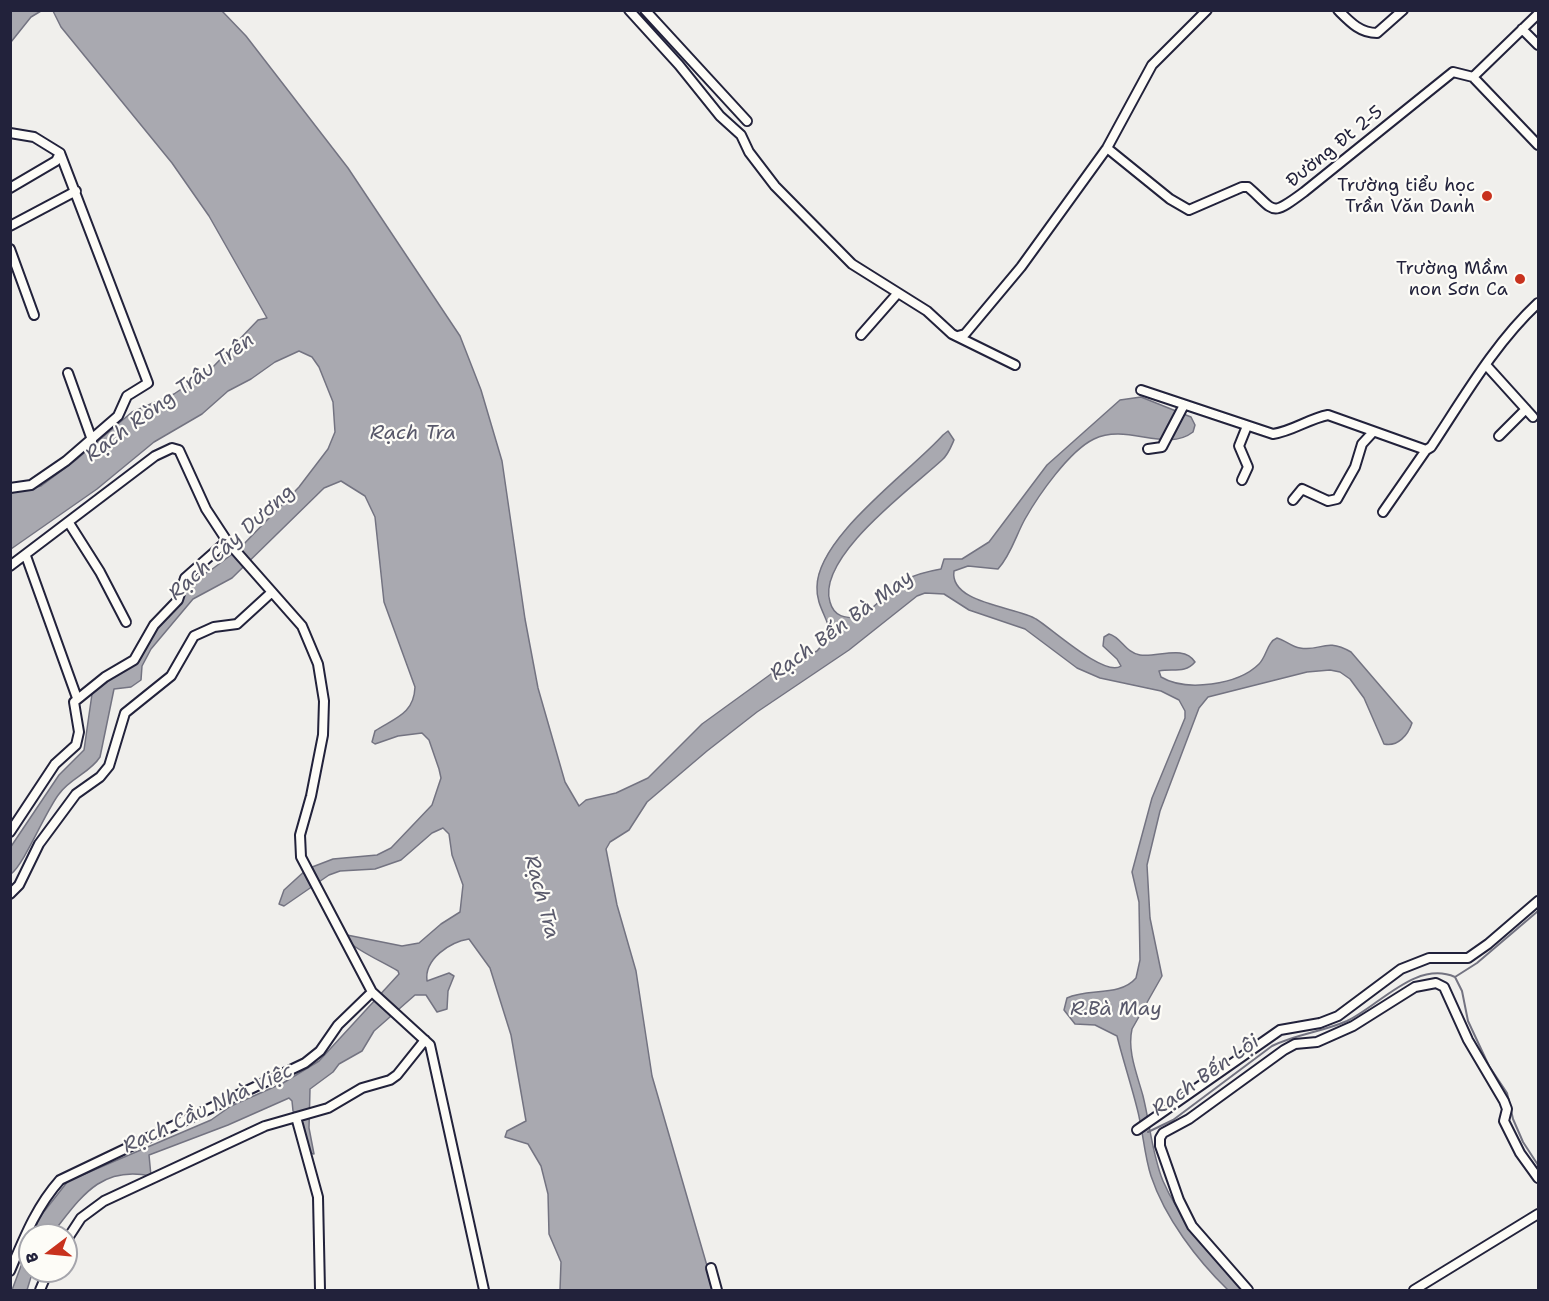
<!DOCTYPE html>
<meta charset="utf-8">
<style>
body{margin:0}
#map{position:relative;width:1549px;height:1301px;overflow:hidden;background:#f0efec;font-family:"Shantell Sans",sans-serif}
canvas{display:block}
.frame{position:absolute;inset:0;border:12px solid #22223b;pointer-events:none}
.north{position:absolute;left:18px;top:1223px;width:60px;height:60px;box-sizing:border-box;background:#fdfcf7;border:2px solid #a5a5ac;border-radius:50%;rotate:254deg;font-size:16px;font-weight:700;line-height:24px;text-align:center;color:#22223b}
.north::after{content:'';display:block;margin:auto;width:21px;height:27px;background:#c8321e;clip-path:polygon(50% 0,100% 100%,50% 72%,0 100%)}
</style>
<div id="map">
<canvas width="1549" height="1301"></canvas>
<div class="frame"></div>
<div class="north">B</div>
</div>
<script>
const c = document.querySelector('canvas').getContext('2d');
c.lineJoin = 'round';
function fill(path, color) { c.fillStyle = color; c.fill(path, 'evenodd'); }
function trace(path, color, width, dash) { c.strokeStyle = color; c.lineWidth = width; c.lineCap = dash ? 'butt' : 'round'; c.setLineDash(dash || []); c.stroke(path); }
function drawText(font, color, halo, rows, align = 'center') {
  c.font = font + ' "Shantell Sans",sans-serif'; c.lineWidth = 4.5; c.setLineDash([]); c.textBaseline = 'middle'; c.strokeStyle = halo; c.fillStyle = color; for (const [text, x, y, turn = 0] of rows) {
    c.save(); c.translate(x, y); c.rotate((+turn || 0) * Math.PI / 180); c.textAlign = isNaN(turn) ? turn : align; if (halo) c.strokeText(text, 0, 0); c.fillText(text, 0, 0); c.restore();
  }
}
const water = new Path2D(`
 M11 10 41 11 31 17 11 42Z
 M53 11H222L246 36 348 168 460 336 481 390 502 461 525 619 538 688 565 782 579 806 586 800 616 793 648 778 702 724 771 674 817 651 831 635C828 618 816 605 817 587 817 537 911 471 943 435L948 431 954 440C951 447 948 455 942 460 913 487 816 557 830 602 834 617 845 618 859 618 896 592 890 578 941 569L944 559H962L989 542 1047 465 1120 400 1141 397 1191 417 1195 425 1193 432C1166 453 1127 423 1094 439 1069 451 1038 496 1025 519 1016 535 1011 555 998 569L968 566 954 571C949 604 1018 607 1036 619 1051 628 1105 678 1121 666L1117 659 1103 646 1104 637 1109 634C1121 637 1126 653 1140 655 1157 658 1184 644 1195 662 1185 674 1172 668 1159 671L1161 677C1186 692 1238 685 1259 664 1267 656 1267 642 1277 638 1285 640 1292 647 1300 648 1321 652 1325 637 1351 652L1412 723C1408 735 1398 747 1384 744L1364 698 1350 679 1340 672 1330 670 1307 672 1208 697 1199 708 1160 811 1147 865 1150 918 1162 976 1132 1029C1127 1051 1137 1074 1143 1096 1150 1124 1152 1154 1163 1181 1181 1223 1215 1257 1245 1290H1228C1197 1260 1165 1218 1151 1176 1144 1154 1143 1130 1137 1108 1131 1084 1123 1060 1117 1036L1095 1025 1075 1024 1064 1010 1067 998C1088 988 1120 997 1136 978L1140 960 1139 902 1132 872 1152 798 1185 718V711L1179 700 1161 691 1100 678 1077 668 1025 629 969 610 944 594 925 593 917 596 849 650 757 712 707 751 647 802 629 830 610 842 606 849 617 905 636 971 652 1076 714 1290H560L561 1262 549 1234 548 1194 541 1166 528 1144 505 1137 507 1131 526 1121 511 1035 490 968 469 939C450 942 424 959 427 981L449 973 454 976 448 991 447 1009 437 1012 426 995H415L374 1031 362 1051 339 1064 333 1072 310 1089 309 1128 314 1154 310 1153 299 1117 293 1111 292 1101 289 1098 228 1125 149 1155 151 1176C99 1165 80 1199 51 1235H32L39 1218 68 1181 211 1120 231 1106 283 1083 319 1061 399 974 398 971C381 961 362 953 347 941V935L402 946 419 943 441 924 460 912 463 885 452 855 449 834 443 828 432 833 401 860 375 869 340 871 329 875 284 906 279 904 284 890 307 869 333 859 377 855 391 848 432 805 441 778 439 769 429 740 422 733 398 736 375 744 372 742 375 731C395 718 414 714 415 687L384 602 375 517 365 496 341 481 324 488 232 578 193 599 151 649 142 666 141 680 131 687 114 689 100 757C90 773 70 778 59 794 45 812 25 863 11 874L10 848 59 775 84 750 92 694 97 686 136 663 155 628 169 617 187 583 211 570 239 549 299 487 328 449 335 432 333 402 319 367 312 357 299 351 275 362 251 379 228 391 202 414 154 442 97 489 11 549V493L41 486 76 460 132 412 174 394 211 369 258 320 267 318 209 216 172 163 61 27Z
 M30 1242V1271H38L31 1277 27 1290H12Z`);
const stream = new Path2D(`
 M1455 977 1477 963 1538 911
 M1148 1132 1173 1120 1272 1046C1296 1034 1322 1032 1347 1021 1379 1006 1416 960 1455 977L1462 991 1468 1021 1489 1066 1507 1093 1513 1119 1523 1142 1538 1165`);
const minor = new Path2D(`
 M629 10 679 65 720 116 741 135 749 152 775 186 852 264 927 311 952 334 1015 365
 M645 10 747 121
 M1338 10C1350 22 1360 33 1377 33L1403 10
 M1522 29 1538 45
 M1473 77 1538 14
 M10 133 34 137 60 153 148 383 127 396 118 416 66 461 31 485 10 488
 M1107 148 1170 199 1189 210 1242 187H1248C1276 211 1269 218 1304 192L1453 72 1473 77 1538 145
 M10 188 56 161 60 153
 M10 226 76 191
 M10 249 34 315
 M861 335 897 294
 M958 336 965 334 1021 267 1107 148 1152 65 1207 10
 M1486 365 1533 417
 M68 373 92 440
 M1141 390 1273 434C1293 431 1308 419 1328 415L1426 450 1431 447C1464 397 1495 343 1538 303
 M1499 436 1526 409
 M1148 449 1162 447 1184 405
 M1242 480 1248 467 1239 446 1247 426
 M1293 500 1302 489 1328 501 1337 499 1355 467 1362 444 1373 432
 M1383 512 1426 450
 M69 523 100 572 126 622
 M26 556 77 698
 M10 566 155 456 172 448 179 450 206 509 227 541 302 626 318 664 324 701 323 735 311 796 300 835 301 857 372 992 430 1045 484 1290
 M10 832 55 764 76 745 79 732 74 702 105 677 134 660 154 625 178 600 185 578 227 541
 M10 894 19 885 39 844 76 794 100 777 109 766 125 713 171 676 194 636 214 627 237 624 272 592
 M296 1117 318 1197 320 1290
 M1137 1130 1280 1030 1320 1023 1338 1016 1401 969 1429 958H1468L1488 944 1538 901
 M66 1241 81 1218 104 1201 265 1126 328 1108 362 1088 390 1080 397 1075 425 1040
 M711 1268 717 1290
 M10 1271C24 1238 36 1207 60 1180L305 1063 320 1051 338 1025 372 992
 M40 1290 48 1271
 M1248 1290 1192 1226 1179 1200 1160 1146V1138L1163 1133 1189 1119 1284 1050 1295 1044 1317 1042 1353 1026 1415 987 1436 983 1444 987 1468 1040 1504 1101 1507 1109 1504 1121 1520 1153 1538 1178
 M1414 1290 1538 1214`);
const markers = [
 [1487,196,6,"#c8321e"],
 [1520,279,6,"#c8321e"]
];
const streetNames = [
 ["Đường Đt 2-5",1335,147,-39]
];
const poiNames = [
 ["Trường tiểu học",1475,186],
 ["Trần Văn Danh",1475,207],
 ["Trường Mầm",1508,269],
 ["non Sơn Ca",1508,290]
];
const waterNames = [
 ["Rạch Ròng Trâu Trên",170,398,-36],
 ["Rạch Tra",413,434],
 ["Rạch Cây Dương",232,543,-42],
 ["Rạch Bến Bà May",842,626,-36],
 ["Rạch Tra",541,897,75],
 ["R.Bà May",1116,1010],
 ["Rạch Bến Lội",1206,1076,-35],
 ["Rạch Cầu Nhà Việc",208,1109,-25]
];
fill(water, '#a9a9b0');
trace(water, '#737381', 1.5);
trace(stream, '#737381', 2);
trace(minor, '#22223b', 12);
trace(minor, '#fdfcf7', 8);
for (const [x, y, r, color] of markers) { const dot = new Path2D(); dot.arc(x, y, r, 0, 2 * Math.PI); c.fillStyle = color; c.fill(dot); trace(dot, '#fdfcf7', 2); }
drawText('18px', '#22223b', '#fdfcf7', streetNames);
drawText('18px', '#22223b', '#fdfcf7', poiNames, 'right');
drawText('italic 20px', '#58586a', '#fdfcf7', waterNames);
</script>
